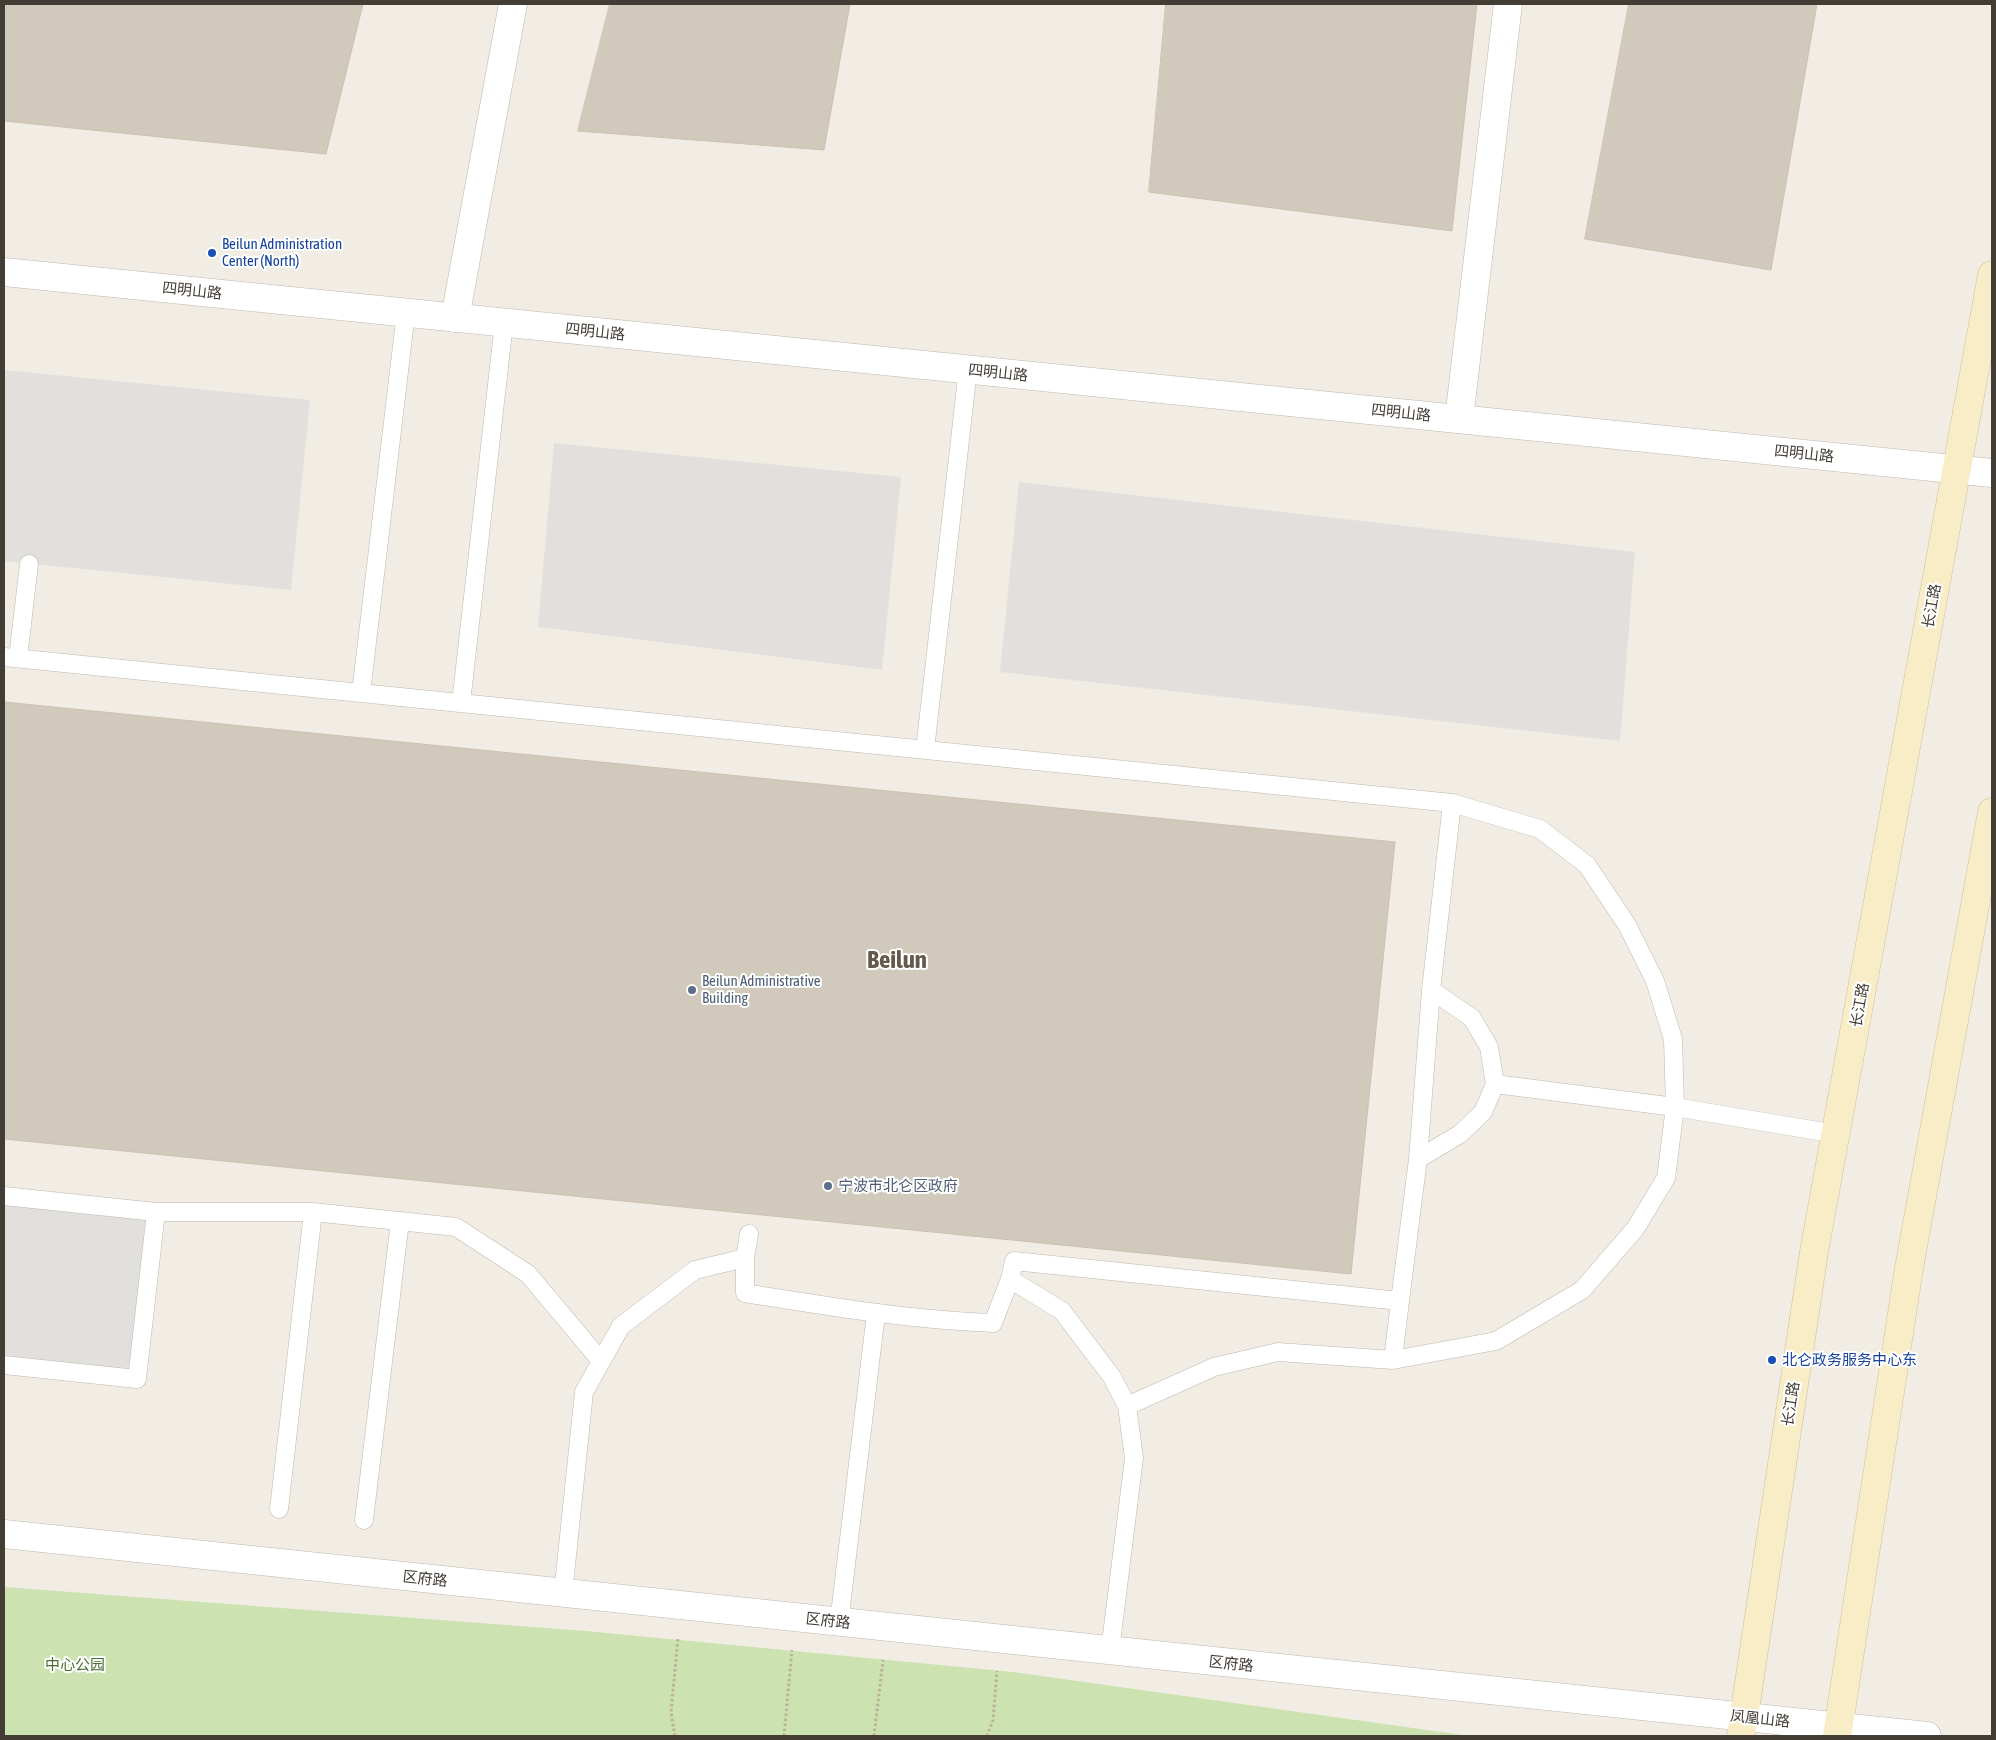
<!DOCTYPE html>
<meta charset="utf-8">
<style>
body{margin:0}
#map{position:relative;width:1996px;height:1740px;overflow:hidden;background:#f1ede5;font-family:"Asap Condensed",sans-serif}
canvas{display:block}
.frame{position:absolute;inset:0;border:5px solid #423d35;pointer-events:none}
</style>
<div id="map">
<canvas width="1996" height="1740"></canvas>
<div class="frame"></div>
</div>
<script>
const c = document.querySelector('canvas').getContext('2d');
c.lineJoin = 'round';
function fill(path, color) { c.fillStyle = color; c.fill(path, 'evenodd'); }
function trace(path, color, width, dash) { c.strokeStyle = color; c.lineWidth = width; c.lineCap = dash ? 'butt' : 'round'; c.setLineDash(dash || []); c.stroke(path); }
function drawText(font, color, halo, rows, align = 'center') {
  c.font = font + ' "Asap Condensed","Noto Sans SC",sans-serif'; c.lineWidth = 4; c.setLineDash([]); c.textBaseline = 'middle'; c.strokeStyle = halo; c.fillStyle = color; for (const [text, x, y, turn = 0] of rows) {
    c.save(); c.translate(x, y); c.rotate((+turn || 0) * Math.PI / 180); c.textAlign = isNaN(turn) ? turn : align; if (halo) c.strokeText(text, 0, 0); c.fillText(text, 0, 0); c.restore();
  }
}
const green = new Path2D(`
 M4 1587 586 1631 1013 1672 1470 1736H4Z`);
const parking = new Path2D(`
 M4 370 310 400 291 590 4 561Z
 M554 443 901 477 882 670 538 627Z
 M1019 482 1635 552 1620 741 1000 672Z
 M4 1196 156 1212 137 1379 4 1365Z`);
const building = new Path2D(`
 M4 4H363L326 154 4 121Z
 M610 4H850L824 150 578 131Z
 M1166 4H1477L1452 231 1149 192Z
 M1629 4H1817L1771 270 1585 239Z
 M4 702 1395 842 1351 1274 4 1139Z`);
const path = new Path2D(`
 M675 1736 671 1712 678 1638
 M784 1736 792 1650
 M874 1736 883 1660
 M987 1736 993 1720 997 1671`);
const service = new Path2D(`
 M4 657 1452 803 1540 829 1587 865 1627 925 1655 981 1673 1039 1675 1107 1666 1178 1635 1229 1582 1290 1496 1341 1393 1360 1278 1352 1214 1367 1127 1406
 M18 658 29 564
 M361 693 406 312
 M461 703 504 323
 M925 750 968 369
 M1452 803 1431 990 1472 1018 1489 1047 1495 1084
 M1418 1159 1431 990
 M4 1196 156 1212H313L456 1227 528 1274 601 1361
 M745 1258V1293C827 1306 910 1320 993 1323L1010 1279 1062 1311 1112 1377 1127 1406 1134 1458 1110 1651
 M1010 1279 1014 1261 1400 1301 1418 1159 1460 1134 1483 1112 1495 1084 1675 1107 1836 1134
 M1393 1360 1400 1301
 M4 1365 137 1379 156 1212
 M279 1509 313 1212
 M364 1520 400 1221
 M563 1594 584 1392 621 1326 695 1270 745 1258 749 1234
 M839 1623 876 1313`);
const minor = new Path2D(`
 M455 318 513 4
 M1459 419 1508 4`);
const tertiary = new Path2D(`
 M4 272 1992 473
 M4 1534 1927 1736`);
const secondary = new Path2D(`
 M1741 1736 1814 1252 1992 275
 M1837 1736 1909 1268 1992 812`);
const markers = [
 [212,253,5,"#1a4fb4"],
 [692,990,5,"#5c6f8a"],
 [828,1186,5,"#5c6f8a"],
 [1772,1360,5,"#1a4fb4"]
];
const transitNames = [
 ["Beilun Administration",222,244],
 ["Center (North)",222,261],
 ["北仑政务服务中心东",1782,1360]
];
const streetNames = [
 ["四明山路",192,291,6],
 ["四明山路",595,332,6],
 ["四明山路",998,373,6],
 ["四明山路",1401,413,6],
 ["四明山路",1804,454,6],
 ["长江路",1932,606,-80],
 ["长江路",1860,1005,-80],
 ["长江路",1791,1404,-81],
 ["区府路",425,1579,6],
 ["区府路",828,1621,6],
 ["区府路",1231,1664,6],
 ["凤凰山路",1760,1719,6]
];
const serviceNames = [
 ["Beilun Administrative",702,981],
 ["Building",702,998],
 ["宁波市北仑区政府",838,1186]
];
const parkNames = [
 ["中心公园",75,1665]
];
const townNames = [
 ["Beilun",897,960]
];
fill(green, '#cce2b1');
fill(parking, '#e2e0dd');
fill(building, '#d1c9bc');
trace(building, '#cbc0b0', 1);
trace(service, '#beb7ac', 19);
trace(minor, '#beb7ac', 29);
trace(tertiary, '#beb7ac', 29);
trace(secondary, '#cdbf98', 29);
trace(path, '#bcb09b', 3, [2.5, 2.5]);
trace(service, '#fff', 18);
trace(minor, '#fff', 28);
trace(tertiary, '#fff', 28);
trace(secondary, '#f9edc7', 28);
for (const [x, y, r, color] of markers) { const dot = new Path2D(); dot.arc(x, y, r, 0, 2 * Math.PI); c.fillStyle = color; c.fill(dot); trace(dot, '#fff', 2); }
drawText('15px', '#164399', '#fff', transitNames, 'left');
drawText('15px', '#423d35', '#fff', streetNames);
drawText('15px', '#4e5e75', '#fff', serviceNames, 'left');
drawText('15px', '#476e2e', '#fff', parkNames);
drawText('bold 25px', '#645b4e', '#fff', townNames);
</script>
